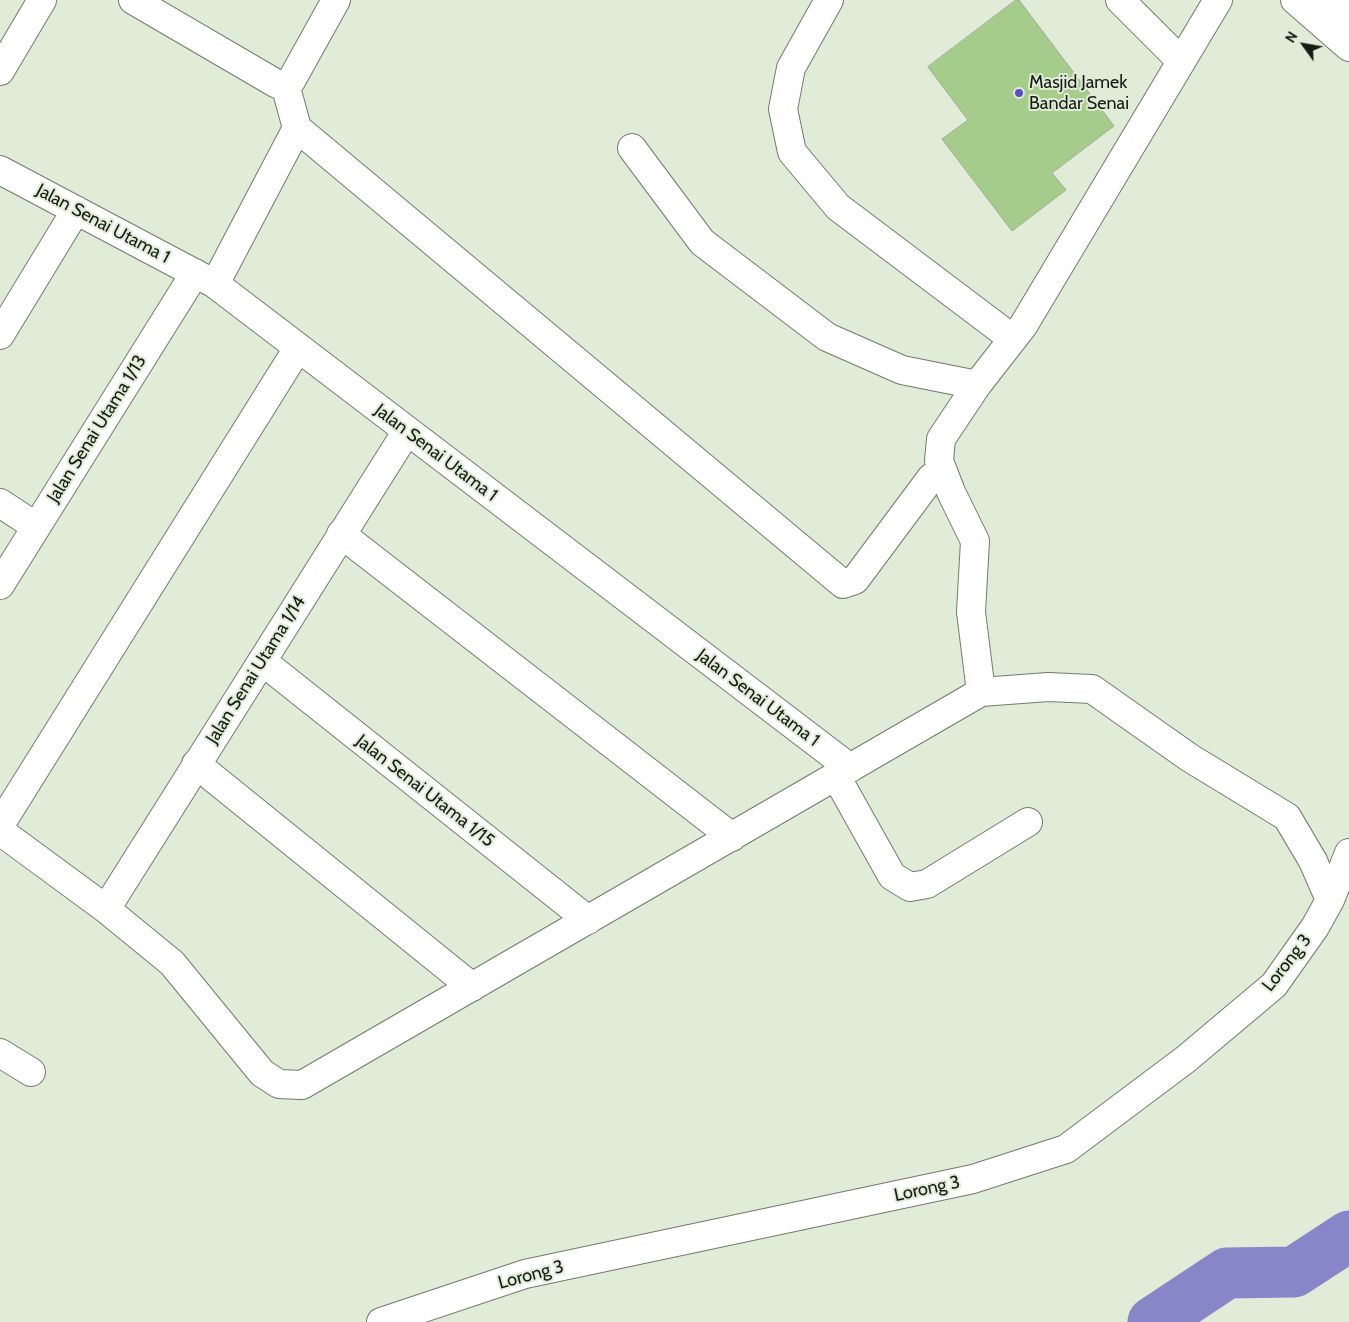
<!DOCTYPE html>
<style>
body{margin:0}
#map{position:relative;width:1349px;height:1322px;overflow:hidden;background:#e0ecd8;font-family:Cabin,sans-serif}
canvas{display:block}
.north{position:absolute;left:1279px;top:20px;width:50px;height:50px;-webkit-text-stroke:4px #e0ecd8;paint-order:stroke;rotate:302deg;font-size:14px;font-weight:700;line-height:20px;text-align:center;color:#161b14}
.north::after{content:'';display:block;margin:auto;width:18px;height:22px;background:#161b14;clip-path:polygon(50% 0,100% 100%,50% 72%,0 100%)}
</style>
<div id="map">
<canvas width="1349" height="1322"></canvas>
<div class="north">N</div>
</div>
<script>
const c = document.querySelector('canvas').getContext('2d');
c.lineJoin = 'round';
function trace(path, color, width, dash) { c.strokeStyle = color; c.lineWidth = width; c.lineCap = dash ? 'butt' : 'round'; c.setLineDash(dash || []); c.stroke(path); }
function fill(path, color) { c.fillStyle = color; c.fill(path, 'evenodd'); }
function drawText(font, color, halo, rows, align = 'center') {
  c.font = font + ' Cabin,sans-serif'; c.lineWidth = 4; c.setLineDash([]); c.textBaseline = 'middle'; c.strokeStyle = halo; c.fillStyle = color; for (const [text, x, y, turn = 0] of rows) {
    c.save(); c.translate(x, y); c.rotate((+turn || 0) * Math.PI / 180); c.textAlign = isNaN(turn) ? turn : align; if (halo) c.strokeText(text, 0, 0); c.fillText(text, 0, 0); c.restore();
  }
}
const river = new Path2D(`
 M1153 1322 1227 1273 1294 1272 1349 1236`);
const building = new Path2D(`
 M1016 0H1019L1114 126 1052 173 1066 190 1012 231 942 139 968 120 928 67Z`);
const minor = new Path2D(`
 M133 0 277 84H285
 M829 0 791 68 783 109 792 152 838 207 1013 339
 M1120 0 1181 61
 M1295 0 1349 47
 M0 71 42 0
 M285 84 297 128 843 584 855 580 931 478 942 470
 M285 84 291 81 336 0
 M632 148 702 242 827 337 902 370 977 385
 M0 170 215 284 850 768
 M215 284 297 128
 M0 335 76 210
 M0 503 35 526
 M341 534 732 837
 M0 585 195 273
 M262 661 588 920
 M981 692 971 612 975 541 951 492 939 461 941 439 977 385 1023 326 1218 0
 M196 764 472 987
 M836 776 892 876 910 887 927 884 1028 822
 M0 825 298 348
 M0 831 106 909 172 963 262 1073 279 1084 302 1085 981 692 1048 687 1092 689 1190 758 1287 817 1313 861 1330 900
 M106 909 407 431
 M0 1053 31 1072
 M381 1322 525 1274 973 1179 1066 1149 1186 1059 1274 985 1315 927 1330 900 1349 853`);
const highway = new Path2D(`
 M1330 0 1349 21`);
const markers = [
 [1019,93,5,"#5d4ec7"]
];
const poiNames = [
 ["Masjid Jamek",1029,83],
 ["Bandar Senai",1029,104]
];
const streetNames = [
 ["Jalan Senai Utama 1",103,224,28],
 ["Jalan Senai Utama 1/13",97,429,-58],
 ["Jalan Senai Utama 1",436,453,37],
 ["Jalan Senai Utama 1/14",256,670,-58],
 ["Jalan Senai Utama 1",758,698,37],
 ["Jalan Senai Utama 1/15",425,791,38],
 ["Lorong 3",1287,963,-52],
 ["Lorong 3",927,1189,-12],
 ["Lorong 3",531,1275,-15]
];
trace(river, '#8686c9', 51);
fill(building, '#a5cc8a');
trace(building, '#a0ac98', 1);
trace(minor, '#717c6a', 30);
trace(highway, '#717c6a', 30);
trace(minor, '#fff', 28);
trace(highway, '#fff', 28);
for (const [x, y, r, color] of markers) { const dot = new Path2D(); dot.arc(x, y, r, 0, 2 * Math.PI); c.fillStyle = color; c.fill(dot); trace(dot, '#e0ecd8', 2); }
drawText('18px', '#161b14', '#e0ecd8', poiNames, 'left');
drawText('18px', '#161b14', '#e0ecd8', streetNames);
</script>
